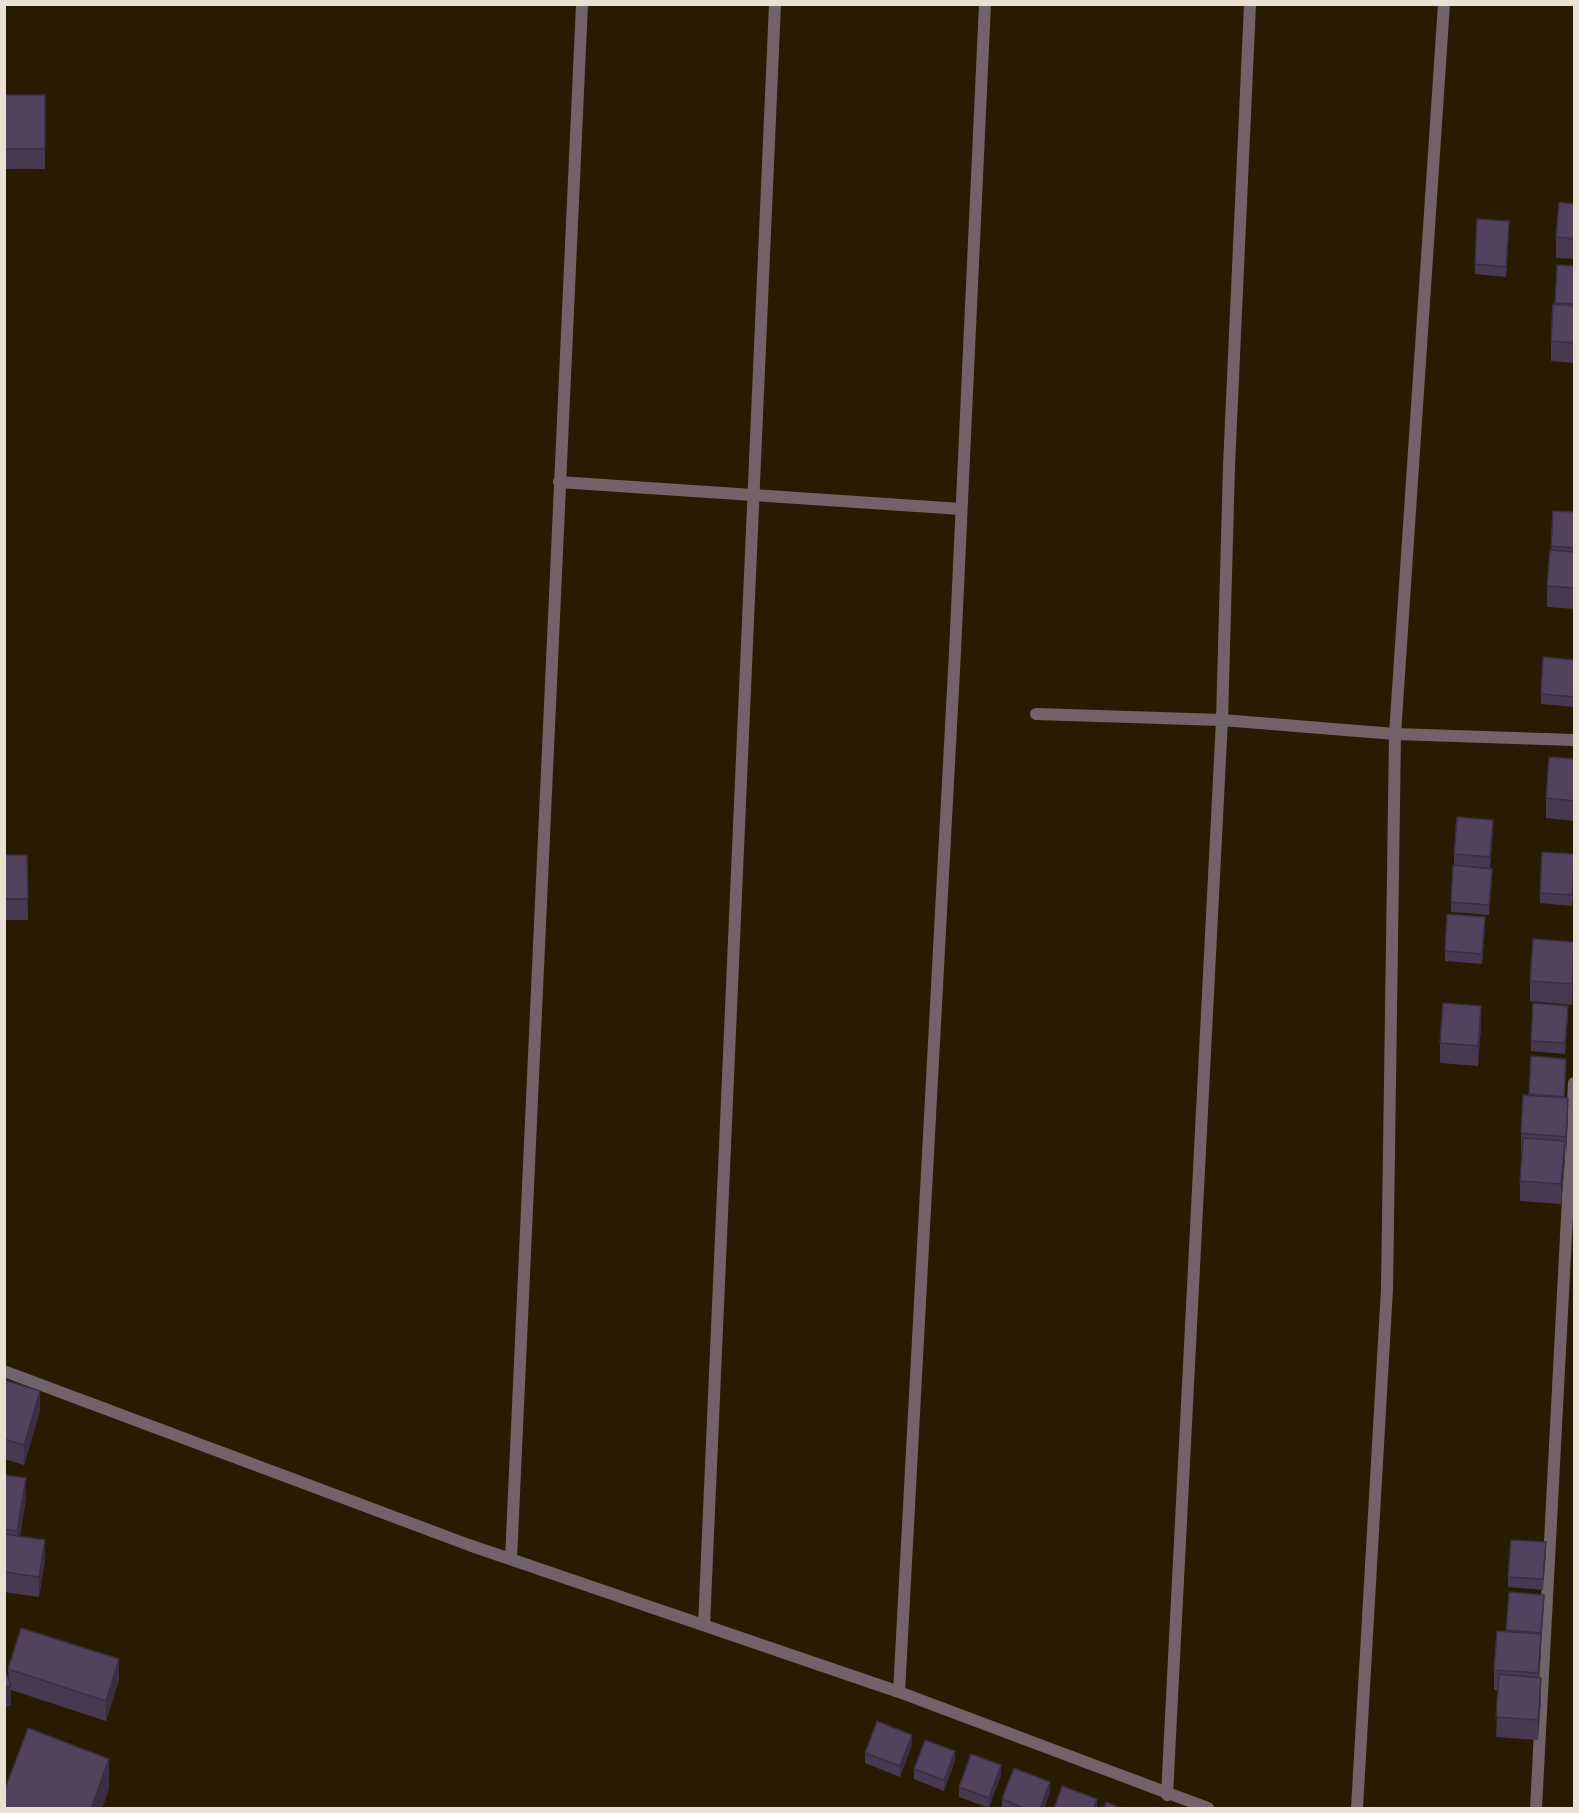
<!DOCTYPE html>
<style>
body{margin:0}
#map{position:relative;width:1579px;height:1813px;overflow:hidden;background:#281b02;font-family:"Libre Baskerville",serif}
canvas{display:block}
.frame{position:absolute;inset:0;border:6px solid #eae1d2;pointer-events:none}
</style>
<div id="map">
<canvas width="1579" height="1813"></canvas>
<div class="frame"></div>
</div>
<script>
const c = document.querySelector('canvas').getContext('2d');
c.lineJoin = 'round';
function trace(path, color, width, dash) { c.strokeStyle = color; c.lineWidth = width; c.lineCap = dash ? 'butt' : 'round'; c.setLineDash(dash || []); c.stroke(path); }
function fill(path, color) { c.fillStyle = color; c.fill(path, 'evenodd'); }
const street = new Path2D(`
 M559 482 961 509
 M1036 714 1222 720 1395 734 1574 740
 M4 1371 469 1545 899 1692 1208 1808
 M511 1559 582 4
 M704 1625 775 4
 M899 1692 955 652 985 4
 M1167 1795 1222 720 1229 466 1250 4
 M1357 1808 1387 1289 1395 734 1444 4
 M1536 1808 1574 1083`);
const wall = new Path2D(`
 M4 95H45V169H4Z
 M1575 204V259L1556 258V237Z
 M1509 231 1506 277 1475 274V264Z
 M1557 265 1575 266V363L1551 361V341L1555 304Z
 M1553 511 1575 512V609L1547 607V586L1551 550Z
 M1575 660V707L1541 704V694Z
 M1575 759V821L1546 818V798Z
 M1493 830 1490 868 1454 865V854Z
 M1575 854V873L1572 906 1540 903V893Z
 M4 855H27L28 920H4Z
 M1492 879 1489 915 1451 912V902Z
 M1485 927 1482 964 1445 961V951Z
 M1574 962 1572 1005 1530 1001V981Z
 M1568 1016 1565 1054 1531 1051V1041Z
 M1481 1026 1478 1066 1440 1063V1043Z
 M1531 1056 1566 1069 1564 1098 1568 1118 1561 1204 1520 1201V1181L1522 1154H1521V1133L1529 1095Z
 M4 1380 40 1411 24 1465 4 1459Z
 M4 1475 26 1498 20 1536 45 1560 39 1597 4 1592Z
 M1546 1553 1543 1590 1508 1587V1577Z
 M1509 1592 1544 1605 1539 1677 1541 1698 1538 1740 1496 1737 1498 1690H1494V1670L1506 1631Z
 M8 1669 119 1680 106 1721 11 1690V1705Z
 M912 1745 900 1777 865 1763V1753Z
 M955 1761 944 1791 914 1779V1769Z
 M1001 1775 989 1808 959 1797V1787Z
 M1050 1792 1044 1809H1002V1799Z`);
const shadedWall = new Path2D(`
 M1509 221V231L1506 277V267Z
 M1493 820V830L1490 868V857Z
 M1492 869V879L1489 915V905Z
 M1485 917V927L1482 964V954Z
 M1574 942V962L1572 1005V984Z
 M1481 1006V1026L1478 1066V1046Z
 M1568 1006V1016L1565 1054V1043Z
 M1568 1098V1118L1566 1157V1137Z
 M1565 1141V1161L1561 1204V1184Z
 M40 1391V1411L24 1465V1445Z
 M26 1478V1498L17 1552V1531Z
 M45 1540V1560L39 1597V1577Z
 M1541 1634V1654L1538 1693V1673Z
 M119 1659V1680L106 1721V1701Z
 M1541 1678V1698L1538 1740V1720Z
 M11 1685V1705L4 1708V1687Z
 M912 1735V1745L900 1777V1766Z
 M955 1751V1761L944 1791V1780Z
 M109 1759V1789L102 1809H91Z
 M1001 1765V1775L989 1808V1798Z
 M1050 1782V1792L1044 1809H1040Z
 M1097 1799V1809H1093Z`);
const building = new Path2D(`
 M4 95H45V149H4Z
 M1559 202 1575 204V239L1556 237Z
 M1477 219 1509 221 1506 267 1475 264Z
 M1557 265 1575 266V304L1555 303Z
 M1553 304 1575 306V343L1551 341Z
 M1553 511 1575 512V548L1551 546Z
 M1550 550 1575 552V588L1547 586Z
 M1543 657 1575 660V697L1541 694Z
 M1549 757 1575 759V801L1546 798Z
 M1457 817 1493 820 1490 857 1454 854Z
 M1542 852 1575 854 1572 895 1540 893Z
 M4 855H27L28 899H4Z
 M1453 865 1492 869 1489 905 1451 902Z
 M1447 914 1485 917 1482 954 1445 951Z
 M1533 939 1574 942 1572 984 1530 981Z
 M1443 1003 1481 1006 1478 1046 1440 1043Z
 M1533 1003 1568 1006 1565 1043 1531 1041Z
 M1531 1056 1566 1059 1564 1097 1529 1094Z
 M1523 1095 1568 1098 1566 1137 1521 1133Z
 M1523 1138 1565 1141 1561 1184 1520 1181Z
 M4 1380 40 1391 24 1445 4 1439Z
 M4 1475 26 1478 17 1531 4 1529Z
 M4 1534 45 1540 39 1577 4 1572Z
 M1511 1540 1546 1542 1543 1579 1508 1577Z
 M1509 1592 1544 1595 1541 1633 1506 1630Z
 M21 1628 119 1659 106 1701 8 1669Z
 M1497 1631 1541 1634 1538 1673 1494 1670Z
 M4 1670 11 1685 4 1687Z
 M1499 1674 1541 1678 1538 1720 1496 1717Z
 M877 1721 912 1735 900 1766 865 1753Z
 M28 1728 109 1759 91 1809 4 1808V1792Z
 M925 1740 955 1751 944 1780 914 1769Z
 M971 1754 1001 1765 989 1798 959 1787Z
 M1014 1768 1050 1782 1040 1809H1026L1002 1799Z
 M1062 1786 1097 1799 1093 1809H1054Z
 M1106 1802 1123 1809H1104Z`);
trace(street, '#72636a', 12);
fill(wall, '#473950');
fill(shadedWall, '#3a2e41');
fill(building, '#53425d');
trace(building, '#3a2e41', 1.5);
</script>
